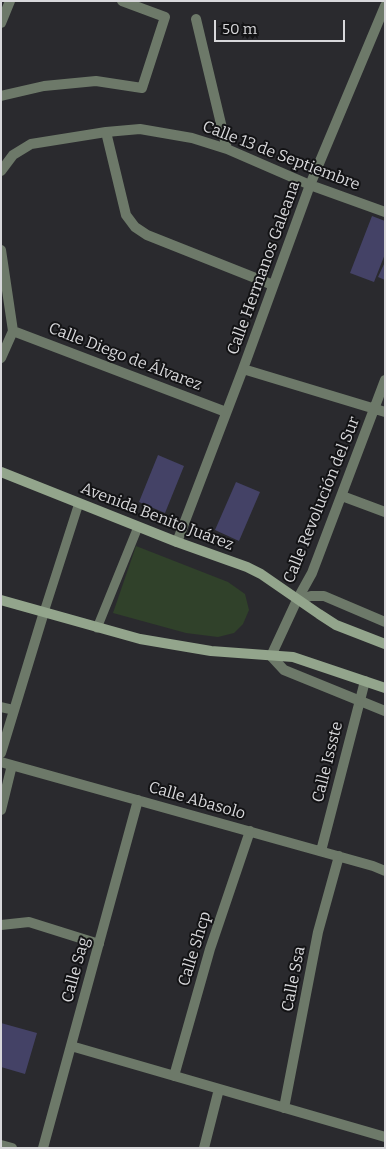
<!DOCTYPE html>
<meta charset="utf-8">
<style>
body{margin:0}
#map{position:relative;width:386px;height:1149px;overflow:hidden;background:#2a2a2e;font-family:Bitter,serif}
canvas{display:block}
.frame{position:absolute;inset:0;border:2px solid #d8d8db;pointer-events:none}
.scale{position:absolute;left:214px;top:20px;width:131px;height:22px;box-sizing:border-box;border:2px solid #d8d8db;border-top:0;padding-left:6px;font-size:15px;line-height:18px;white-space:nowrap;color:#d8d8db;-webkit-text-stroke:4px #131315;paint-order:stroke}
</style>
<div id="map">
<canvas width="386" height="1149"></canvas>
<div class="frame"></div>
<div class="scale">50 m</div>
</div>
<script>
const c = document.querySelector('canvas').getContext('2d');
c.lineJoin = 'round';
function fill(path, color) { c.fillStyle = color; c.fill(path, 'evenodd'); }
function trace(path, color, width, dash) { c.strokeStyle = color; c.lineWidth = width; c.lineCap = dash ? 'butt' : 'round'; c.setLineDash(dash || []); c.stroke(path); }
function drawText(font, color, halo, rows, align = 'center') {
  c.font = font + ' Bitter,serif'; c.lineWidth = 4; c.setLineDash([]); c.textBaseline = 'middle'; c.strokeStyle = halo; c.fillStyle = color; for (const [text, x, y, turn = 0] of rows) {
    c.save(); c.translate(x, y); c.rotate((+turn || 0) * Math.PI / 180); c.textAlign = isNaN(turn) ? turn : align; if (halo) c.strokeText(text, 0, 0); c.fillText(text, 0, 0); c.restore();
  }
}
const green = new Path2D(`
 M136 546 228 582 245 594 249 610 243 624 234 633 218 637 186 633 113 613Z`);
const building = new Path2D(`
 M372 216 385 221V254L374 282 350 273Z
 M385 262V280L378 277Z
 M158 455 184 466 165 513 139 502Z
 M236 482 260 492 239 541 215 530Z
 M1 1023 37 1033 25 1074 1 1067Z`);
const service = new Path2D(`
 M44 612 79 503
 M97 628 138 527`);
const minor = new Path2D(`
 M196 19 227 149
 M1 23 10 1
 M1 96 44 86 96 81 142 88 165 17 122 1
 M106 132 126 215 135 227 147 235 273 285
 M1 171 13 155 31 144 106 132 140 129 192 138 227 149 310 185 385 212
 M1 250 13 331 1 358
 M13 331 226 412
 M243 369 385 412
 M342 496 385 512
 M177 542 243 369 310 185 385 6
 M271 656 297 600 312 573 385 380
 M1 707 14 710
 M1 753 44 612
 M1 762 373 866 385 871
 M1 810 12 765
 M321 851 365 681
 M1 925 29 922 99 944
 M71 1046 385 1137
 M174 1076 210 949 250 831
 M284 1108 318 932 339 856
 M1 1145 12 1148
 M43 1148 138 800
 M204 1148 219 1089`);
const tertiary = new Path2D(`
 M297 600 311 596H324L385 622
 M271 656 284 670 385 711`);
const secondary = new Path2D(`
 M1 472 177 542 247 567 261 574 319 614 336 625 385 644
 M1 600 140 639 211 651 293 657 385 688`);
const streetNames = [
 ["Calle 13 de Septiembre",281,156,21],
 ["Calle Hermanos Galeana",264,268,-70],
 ["Calle Diego de Álvarez",125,357,21],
 ["Calle Revolución del Sur",322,500,-68],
 ["Avenida Benito Juárez",157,517,21],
 ["Calle Issste",328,762,-76],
 ["Calle Abasolo",197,801,16],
 ["Calle Shcp",195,949,-73],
 ["Calle Sag",76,970,-75],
 ["Calle Ssa",294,979,-79]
];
fill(green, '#30412a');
fill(building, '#444266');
trace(service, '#6d7969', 9);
trace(minor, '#6d7969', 10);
trace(tertiary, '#6d7969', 10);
trace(secondary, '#93a58c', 10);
drawText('16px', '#d8d8db', '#131315', streetNames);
</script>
